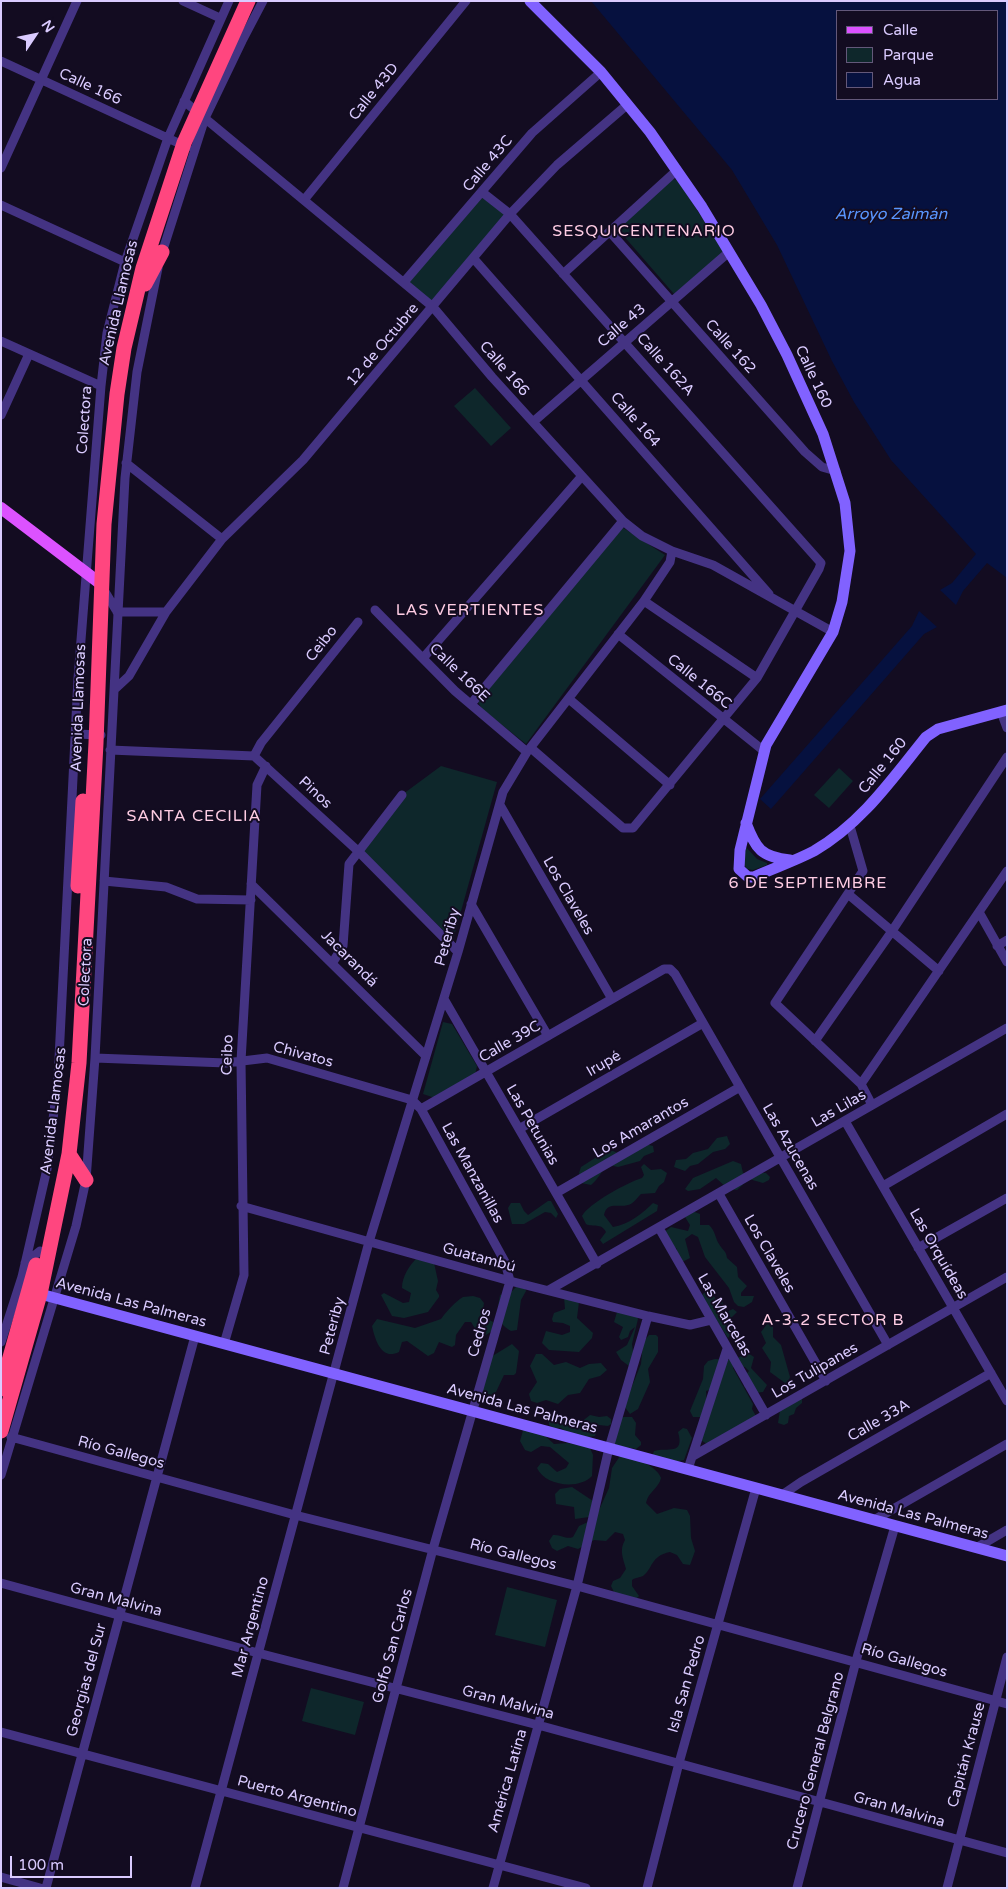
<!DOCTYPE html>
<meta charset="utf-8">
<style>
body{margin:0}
#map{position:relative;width:1008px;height:1889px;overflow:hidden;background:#130c21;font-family:"Varela Round",sans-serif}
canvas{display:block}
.frame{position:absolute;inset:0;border:2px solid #dacbff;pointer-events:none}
.legend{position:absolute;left:836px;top:10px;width:162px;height:90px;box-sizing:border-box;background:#130c21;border:1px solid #63587a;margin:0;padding:6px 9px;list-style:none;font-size:15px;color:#dacbff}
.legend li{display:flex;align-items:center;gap:10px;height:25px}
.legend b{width:25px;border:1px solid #63587a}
.north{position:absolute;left:10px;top:10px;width:50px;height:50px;-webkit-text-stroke:4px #130c21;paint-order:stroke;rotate:56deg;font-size:14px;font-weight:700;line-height:20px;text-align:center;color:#dacbff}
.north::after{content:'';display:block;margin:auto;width:18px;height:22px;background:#dacbff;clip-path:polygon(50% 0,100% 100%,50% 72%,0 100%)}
.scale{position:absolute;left:10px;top:1856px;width:122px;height:22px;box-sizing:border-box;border:2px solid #dacbff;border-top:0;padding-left:6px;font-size:15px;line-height:18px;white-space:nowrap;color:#dacbff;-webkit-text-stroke:4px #130c21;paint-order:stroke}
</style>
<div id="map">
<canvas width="1008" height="1889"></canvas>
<div class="frame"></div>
<ul class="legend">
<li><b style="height:6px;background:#dc52ff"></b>Calle</li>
<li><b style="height:14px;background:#0e272b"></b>Parque</li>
<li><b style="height:14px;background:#06113f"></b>Agua</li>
</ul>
<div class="north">N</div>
<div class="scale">100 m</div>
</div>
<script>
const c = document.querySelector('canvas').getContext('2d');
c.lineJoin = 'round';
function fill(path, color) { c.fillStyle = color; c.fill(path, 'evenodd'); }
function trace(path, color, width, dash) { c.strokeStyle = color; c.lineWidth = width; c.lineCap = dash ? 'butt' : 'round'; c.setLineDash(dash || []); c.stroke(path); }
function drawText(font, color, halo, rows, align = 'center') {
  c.font = font + ' "Varela Round",sans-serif'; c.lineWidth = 4; c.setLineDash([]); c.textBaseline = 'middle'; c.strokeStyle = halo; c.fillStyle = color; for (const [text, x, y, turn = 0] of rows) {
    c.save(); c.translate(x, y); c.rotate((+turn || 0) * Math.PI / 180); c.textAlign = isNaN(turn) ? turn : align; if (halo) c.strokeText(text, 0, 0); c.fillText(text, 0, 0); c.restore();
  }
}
const green = new Path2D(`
 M675 179 679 182 724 252 674 294 616 227 666 182Z
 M483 196 506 215 432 302 407 282Z
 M475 388 511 428 491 446 454 406Z
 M622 527 665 555 526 744 482 709 478 702Z
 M441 766 497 782 453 940 360 848 399 797Z
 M839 768 853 781 829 808 814 795Z
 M746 847 757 859 767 863V865L753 870 747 869 743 863Z
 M443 1022 452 1024 477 1066 475 1075 435 1098 423 1094Z
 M727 1136 730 1144 725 1149 713 1152 698 1164 690 1166 685 1171 674 1167 676 1160 686 1159 693 1153 708 1149 717 1138Z
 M645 1144 653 1146 654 1152 644 1156 640 1161 618 1167 609 1165C601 1170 599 1179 591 1185L581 1183 579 1173 581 1167 606 1151H613L622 1155Z
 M733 1161 741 1164 743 1173H766L770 1177 769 1180 763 1183 749 1179 737 1190 728 1189 716 1178 700 1189 688 1191 685 1189 693 1178Z
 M644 1164 651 1170 661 1169 667 1173 664 1182 659 1186 655 1193 641 1194C637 1198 633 1204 628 1205 618 1208 607 1201 604 1215L613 1227C628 1225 643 1213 653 1203L658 1205 657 1211 603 1244 600 1240 606 1232C601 1222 593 1228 586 1224L582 1216C588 1204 628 1182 642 1178L644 1175 641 1167Z
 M548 1201H551L558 1214 556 1218 551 1213 545 1212 524 1224H512L508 1208 511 1203H520L524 1211 528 1215Z
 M692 1211 700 1214V1225H709C716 1232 715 1238 719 1244 723 1251 726 1250 727 1258L737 1267 738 1277 747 1286 741 1293V1296H754L752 1302 744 1307 738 1306 734 1302 729 1288 705 1257 698 1237 692 1234 685 1239 690 1258 682 1262 677 1255V1249L666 1241 663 1233 671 1227 688 1231 690 1225 685 1217Z
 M418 1257 434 1263 438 1281 436 1290 439 1295V1297L428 1312 404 1318 392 1316 381 1295 384 1293 403 1303 409 1302 411 1293 402 1288C402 1277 409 1265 418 1257Z
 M517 1286 525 1288 526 1291 521 1300 517 1330 511 1331C495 1322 497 1311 500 1295L512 1291Z
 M705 1292 711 1293 717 1300 723 1302 722 1311 724 1313 733 1309 737 1312 728 1321 733 1332 728 1338 701 1296Z
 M473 1296 480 1298 484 1303 482 1316 493 1322 492 1331 486 1335H479L471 1322H465L456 1335 455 1345 452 1347 439 1342 434 1353 428 1356 407 1341 402 1342 399 1352C381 1361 375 1339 372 1326L377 1319 415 1328 441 1319C446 1312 455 1302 463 1297Z
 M564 1297 579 1302 577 1318 593 1333 592 1338 579 1352 549 1350 542 1343 546 1331 562 1335 570 1332V1326L563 1323 553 1322 552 1319 554 1313 565 1309Z
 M617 1312 637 1316 638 1319 632 1344 634 1359 629 1366 621 1360 616 1352 627 1345 635 1327 630 1331 628 1337 621 1340 619 1337 623 1327 614 1322Z
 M767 1324 773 1325V1337L781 1345 790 1377 788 1382 785 1383 770 1372 771 1362 762 1348 766 1343 761 1332Z
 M649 1335H656L658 1337V1352L648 1369 650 1382 638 1409 630 1414 624 1406 641 1364 643 1342Z
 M512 1344 519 1351 516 1373 514 1375H504L496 1392 491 1395 482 1392 486 1360Z
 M748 1353 754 1357 751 1368 767 1385 763 1392 754 1393 744 1387 743 1377 749 1371 745 1367 738 1366 737 1358Z
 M536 1354H542L554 1365 566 1362 580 1368 589 1364 601 1363 607 1370 600 1376 589 1379 580 1393 568 1395 558 1404 546 1400 537 1403 531 1401 529 1394 537 1382 530 1366Z
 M715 1359 732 1360 734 1365 733 1368 753 1404 752 1409 756 1416 707 1444 699 1439 715 1388 706 1391 707 1408 702 1417H693L690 1411 703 1379 704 1366 708 1361Z
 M802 1398V1403L796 1408 794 1414 789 1416 788 1423 784 1425 778 1423 780 1410Z
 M590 1415 599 1417 607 1416 611 1419V1424L608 1426 599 1425 595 1436 575 1439 561 1428H554L549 1425V1421L555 1417 580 1423Z
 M624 1417H632L636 1423 635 1435 641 1442V1445L636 1449 614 1445 619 1418Z
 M524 1427 540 1431 554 1444 568 1443 590 1448 593 1455 592 1476C579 1490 545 1486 537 1468L541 1463 548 1464 557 1472 566 1468 569 1463 550 1447 541 1446 531 1452 525 1450 520 1441Z
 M683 1428 687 1429 692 1438 684 1460 674 1462 652 1457 654 1451C667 1447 685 1456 678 1432Z
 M620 1456C633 1456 657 1466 661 1478 659 1488 648 1492 646 1503L657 1514 674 1508 687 1510 690 1516 691 1538 695 1551 690 1565 683 1564 677 1555 670 1552C650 1556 653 1569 643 1576 639 1578 636 1577 632 1580V1586L639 1596 634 1601 615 1594 611 1586 613 1581 620 1578 626 1569C623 1558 619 1550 625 1540L623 1534 615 1532 606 1541 594 1540 578 1549 568 1546 557 1551 552 1548 549 1541 553 1535C561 1534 566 1540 573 1537L579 1526 588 1522 599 1510 609 1488 612 1468Z
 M572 1487 593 1501 589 1517 575 1519 574 1507 556 1504 555 1494 560 1489Z
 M507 1587 557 1600 545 1647 495 1635Z
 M311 1688 364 1702 355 1735 302 1721Z`);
const water = new Path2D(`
 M591 1H1007V578L987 563 963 591 956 605 940 590 952 583 976 554 891 460 854 402 832 361 777 245 732 170ZM837 11H997V99H837Z
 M919 611 937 627 924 634 771 809 760 799 912 626Z`);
const street = new Path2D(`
 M183 1 220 18
 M1 61 187 147
 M184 101 433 307 492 377 623 521 642 536 672 551 713 565 833 632
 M1 168 77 1
 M482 192 510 214 821 563 819 569 757 678 633 828H623L532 749
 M304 200 466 1
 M1 205 125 262
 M610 232 805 452 822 467 836 471
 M161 256 205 118 242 41 263 1
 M474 259 769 594
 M563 274 676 171
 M404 282 532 133 601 72
 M1 341 101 386
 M1 415 29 354
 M533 422 729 252
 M126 463 222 539
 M101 585 116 610
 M644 601 757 678
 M375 610 455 691 527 752
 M117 612H166
 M618 634 764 751
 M424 657 582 476
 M115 689 129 676 166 612 222 539 303 460 510 214 557 165 628 104
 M569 699 670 785
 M471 704 623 521
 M1001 712 1007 728
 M76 734 101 735
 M110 750 254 756 359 852 458 952
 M254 756 261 743 358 622
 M500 805 612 999
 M850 826 863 871 775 1003 861 1084
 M104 881 166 887 197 899 251 900
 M251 884 426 1056
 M848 894 939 971
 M471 904 548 1036
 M979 912 1007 962
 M997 946 1007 940
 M333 962 343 946 349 864 402 795
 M444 999 597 1264
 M815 1041 892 931 1007 757
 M95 1058 226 1063 267 1058 412 1100 421 1109 505 1262 510 1281 433 1549 343 1888
 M872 1105 861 1084 1007 871
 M421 1109 664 969H670L675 974 888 1345
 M845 1121 1007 1401
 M519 1129 703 1023
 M883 1186 1007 1114
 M556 1193 740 1087
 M719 1194 826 1381
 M241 1206 510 1281 648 1316 690 1325 711 1320
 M659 1228 766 1415
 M918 1248 1007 1198
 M25 1263 40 1251
 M549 1290 1007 1028
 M1 1342 22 1277 47 1169 58 1078 78 678 101 386 107 333 125 262 168 138 229 1
 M224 1344 244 1275 241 1061 257 785 266 766
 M11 1437 295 1515 577 1586 1007 1704
 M693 1456 1007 1277
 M688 1469 727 1349
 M1 1475 76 1226 86 1180 95 1058 125 478 137 372 158 268
 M782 1495 801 1482 991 1373
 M874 1520 1007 1444
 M976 1548 1007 1530
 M1 1583 258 1653 538 1725 1007 1853
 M1 1732 586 1888
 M1 1877 40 1888
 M46 1888 195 1336
 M195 1888 369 1242 458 952 503 792 527 752 644 601 670 562 672 551
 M493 1888 577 1586 609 1448 648 1316
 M647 1888 679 1763 756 1488
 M797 1888 856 1661 895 1526
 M947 1888 1007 1657`);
const secondary = new Path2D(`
 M530 1 601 72 650 132 702 207 761 305 787 355 823 434 845 503 850 551 842 602 833 632 766 745 740 850 739 869 748 877H754C774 868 795 861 814 851 862 823 892 779 926 737L938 729 1007 710
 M746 823C756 849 761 857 790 860
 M33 1292 1007 1556`);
const primary = new Path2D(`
 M1 508 101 584`);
const highway = new Path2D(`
 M145 284 162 252
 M78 886 83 801
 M69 1154 86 1180
 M1 1389 36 1265
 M1 1431 40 1294 69 1154 79 1063 96 743 104 524 117 394 124 348 143 268 184 143 248 1`);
const streetNames = [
 ["Calle 166",90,87,25],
 ["Calle 43D",374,92,-51],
 ["Calle 43C",488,164,-50],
 ["Avenida Llamosas",119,303,-77],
 ["Calle 43",622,326,-41],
 ["12 de Octubre",383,345,-50],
 ["Calle 162",730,347,48],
 ["Calle 162A",665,365,48],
 ["Calle 166",504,369,49],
 ["Calle 160",813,377,65],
 ["Colectora",85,420,-86],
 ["Calle 164",635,420,49],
 ["Ceibo",322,644,-52],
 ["Calle 166E",459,673,44],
 ["Calle 166C",699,682,39],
 ["Avenida Llamosas",79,708,-88],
 ["Calle 160",883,766,-51],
 ["Pinos",315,793,43],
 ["Los Claveles",568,896,60],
 ["Peteriby",448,937,-75],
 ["Jacarandá",349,959,45],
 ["Colectora",86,972,-87],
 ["Calle 39C",510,1042,-30],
 ["Ceibo",228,1055,-88],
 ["Chivatos",303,1055,15],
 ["Irupé",604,1064,-30],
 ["Las Lilas",839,1109,-30],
 ["Avenida Llamosas",54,1111,-83],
 ["Las Petunias",532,1125,60],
 ["Los Amarantos",641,1128,-30],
 ["Las Azucenas",790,1147,60],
 ["Las Manzanillas",472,1173,61],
 ["Los Claveles",769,1254,60],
 ["Las Orquídeas",938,1254,60],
 ["Guatambú",479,1258,15],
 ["Avenida Las Palmeras",131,1303,15],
 ["Las Marcelas",724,1315,60],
 ["Peteriby",333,1326,-75],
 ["Cedros",480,1333,-74],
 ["Los Tulipanes",815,1371,-30],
 ["Avenida Las Palmeras",522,1409,15],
 ["Calle 33A",879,1421,-30],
 ["Río Gallegos",121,1453,15],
 ["Avenida Las Palmeras",913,1515,15],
 ["Río Gallegos",513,1555,14],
 ["Gran Malvina",116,1600,15],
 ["Mar Argentino",251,1627,-75],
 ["Golfo San Carlos",393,1646,-75],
 ["Río Gallegos",904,1661,16],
 ["Georgias del Sur",87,1680,-75],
 ["Isla San Pedro",687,1684,-74],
 ["Gran Malvina",508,1703,15],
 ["Capitán Krause",967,1755,-75],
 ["Crucero General Belgrano",816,1761,-75],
 ["América Latina",508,1781,-74],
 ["Puerto Argentino",297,1797,15],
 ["Gran Malvina",899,1810,16]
];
const waterNames = [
 ["Arroyo Zaimán",891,215]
];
const neighbourhoodNames = [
 ["SESQUICENTENARIO",644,232],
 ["LAS VERTIENTES",470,611],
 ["SANTA CECILIA",194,817],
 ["6 DE SEPTIEMBRE",808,884],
 ["A-3-2 SECTOR B",833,1321]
];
fill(green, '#0e272b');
fill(water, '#06113f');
trace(street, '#443383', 9);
trace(secondary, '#8162ff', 11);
trace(primary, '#dc52ff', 12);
trace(highway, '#ff467f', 15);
drawText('15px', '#dacbff', '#130c21', streetNames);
drawText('italic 16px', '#5996ff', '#130c21', waterNames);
c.letterSpacing = '1px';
drawText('16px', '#ffcde4', '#130c21', neighbourhoodNames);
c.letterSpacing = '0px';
</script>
